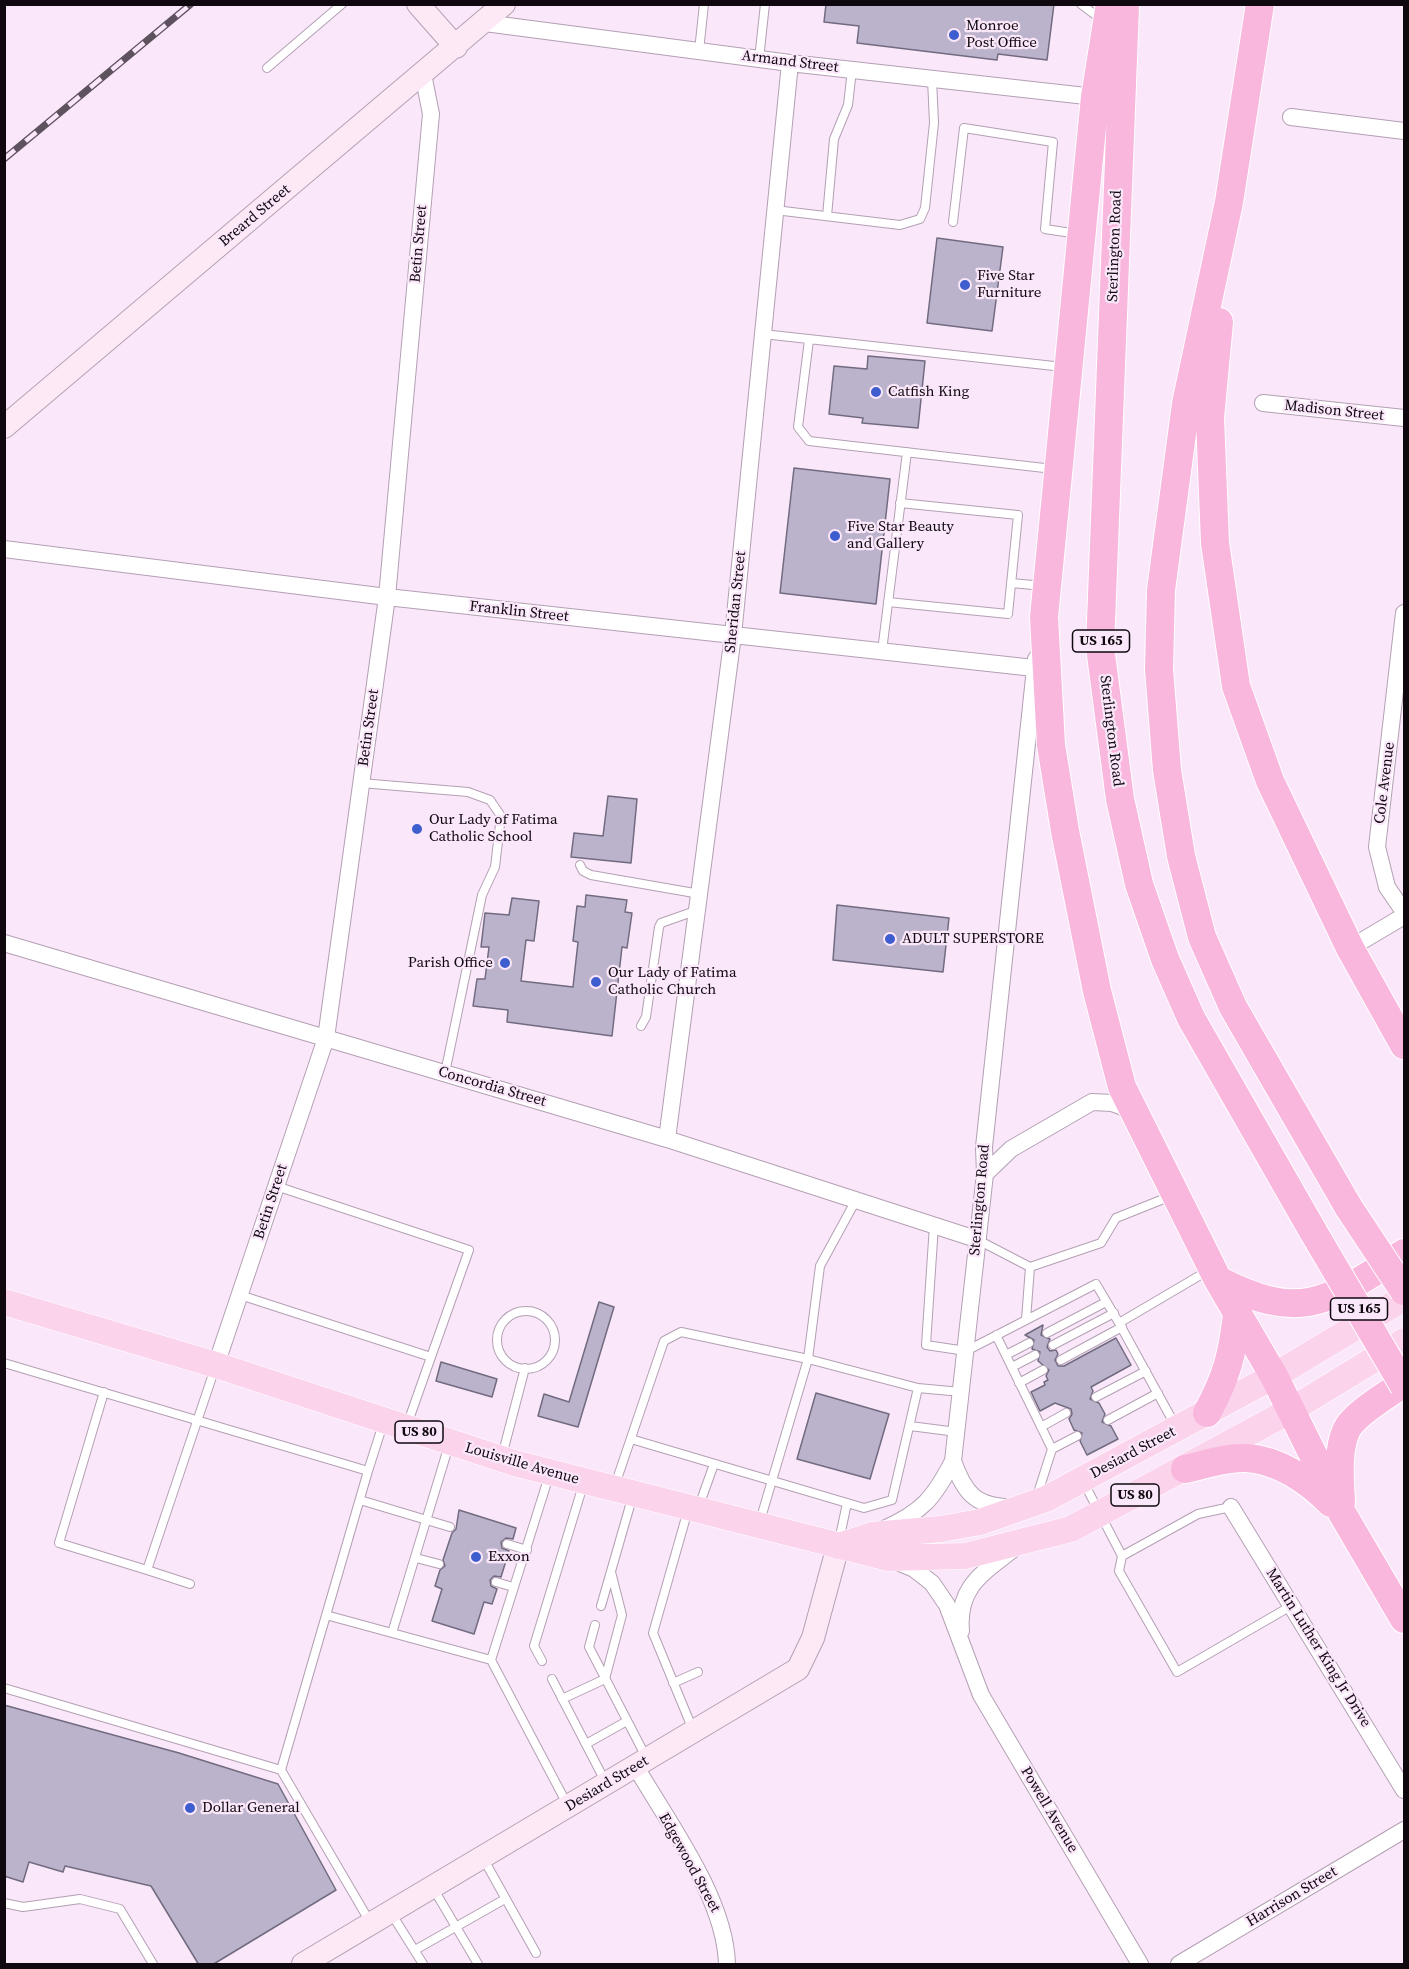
<!DOCTYPE html>
<style>
body{margin:0}
#map{position:relative;width:1409px;height:1969px;overflow:hidden;background:#fbe7fa;font-family:"Source Serif 4",serif}
canvas{display:block}
.frame{position:absolute;inset:0;border:6px solid #0f090f;pointer-events:none}
</style>
<div id="map">
<canvas width="1409" height="1969"></canvas>
<div class="frame"></div>
</div>
<script>
const c = document.querySelector('canvas').getContext('2d');
c.lineJoin = 'round';
function fill(path, color) { c.fillStyle = color; c.fill(path, 'evenodd'); }
function trace(path, color, width, dash) { c.strokeStyle = color; c.lineWidth = width; c.lineCap = dash ? 'butt' : 'round'; c.setLineDash(dash || []); c.stroke(path); }
function drawText(font, color, halo, rows, align = 'center') {
  c.font = font + ' "Source Serif 4",serif'; c.lineWidth = 4.5; c.setLineDash([]); c.textBaseline = 'middle'; c.strokeStyle = halo; c.fillStyle = color; for (const [text, x, y, turn = 0] of rows) {
    c.save(); c.translate(x, y); c.rotate((+turn || 0) * Math.PI / 180); c.textAlign = isNaN(turn) ? turn : align; if (halo) c.strokeText(text, 0, 0); c.fillText(text, 0, 0); c.restore();
  }
}
const building = new Path2D(`
 M826 4H1054L1047 60 998 54 997 60 857 43 859 26 824 22Z
 M937 238 1003 247 992 331 927 323Z
 M868 356 925 361 918 428 862 423 863 418 829 414 834 366 867 369Z
 M794 468 890 479 876 604 780 593Z
 M608 796 637 799 631 863 571 857 574 833 603 836Z
 M586 895 627 900 625 912 632 913 627 948 622 947 612 1036 507 1022 508 1010 473 1006 477 979H485L489 947H481L485 913 509 915 512 898 539 901 534 941 526 940 521 981 573 987 578 942 573 941 577 906 585 907Z
 M837 905 949 918 943 972 833 960Z
 M599 1302 614 1307 578 1427 538 1416 544 1394 569 1402Z
 M1043 1325 1041 1335 1050 1339 1047 1347 1050 1351 1056 1350 1058 1354 1055 1360 1058 1366H1064L1116 1338 1131 1365 1091 1387 1093 1391 1090 1399 1099 1403 1105 1414 1102 1422 1111 1426 1118 1439 1087 1455 1080 1441 1082 1433 1074 1430 1069 1419 1072 1414 1071 1409 1055 1403 1040 1411 1031 1392 1045 1385 1044 1382 1048 1380 1046 1376 1049 1370 1038 1361 1040 1352 1032 1349 1034 1340 1025 1335Z
 M441 1362 497 1379 492 1397 436 1381Z
 M816 1393 889 1414 870 1479 797 1459Z
 M459 1510 516 1528 513 1539 506 1538 501 1542 502 1548 509 1551 501 1577 494 1576 490 1580 491 1586 497 1589 492 1604 484 1602 474 1634 432 1621 442 1589 435 1586 440 1570 445 1566 443 1560 452 1533 456 1529Z
 M4 1705 179 1753 278 1784 336 1890 212 1965H199L151 1886 65 1866 63 1872 29 1862 23 1882 4 1876Z`);
const lane = new Path2D(`
 M1081 4 1102 20
 M699 51 704 4
 M759 59 765 4
 M267 68 342 4
 M775 210 900 225 920 219 925 208 934 123 932 79
 M827 216 834 139 848 105 852 70
 M953 222 964 128 1053 142 1045 229 1078 234
 M763 334 1063 367
 M809 340 798 427 809 441 1053 469
 M1011 583 1044 586
 M888 602 1008 614 1018 515 900 503
 M882 651 907 452
 M361 783 468 792 490 800 501 816 495 867 482 895 445 1073
 M580 865 583 871 591 875 700 894
 M641 1026 646 1017 659 927 661 923 698 910
 M276 1186 469 1250 431 1357
 M934 1225 926 1345 966 1351 1096 1284 1119 1323 1209 1270
 M976 1239 1030 1267 1101 1243 1116 1218 1171 1196
 M240 1295 431 1357 407 1425
 M497 1340a29 29 0 1 1 58 0a29 29 0 1 1-58 0Z
 M1026 1320 1030 1267
 M1119 1323 1175 1425
 M1047 1333 1106 1302
 M996 1335 1052 1449 1037 1496
 M1053 1345 1114 1313
 M1006 1355 1029 1343
 M1061 1360 1122 1327
 M4 1363 368 1471 383 1424
 M1012 1367 1035 1355
 M1019 1383 1043 1370
 M104 1392 59 1543 147 1570 215 1368
 M1096 1397 1146 1371
 M1108 1420 1158 1393
 M910 1426 957 1432
 M1041 1427 1066 1413
 M631 1439 864 1508 892 1500 918 1388
 M1052 1449 1077 1436
 M502 1456 525 1368
 M549 1476 491 1660 567 1804
 M1084 1483 1122 1556 1198 1514 1231 1507
 M615 1485 664 1341 681 1332 808 1359 918 1388 961 1392
 M360 1500 450 1527
 M699 1506 714 1464
 M688 1510 653 1633 693 1730
 M760 1521 808 1359 820 1266 856 1200
 M839 1541 847 1503
 M507 1544 527 1550
 M1122 1556 1119 1571 1177 1672 1291 1606
 M416 1558 439 1564
 M147 1570 190 1584
 M496 1582 513 1587
 M601 1606 633 1495
 M326 1615 491 1660
 M595 1625 589 1647 646 1757
 M392 1633 449 1445
 M542 1661 534 1646 584 1482
 M552 1679 606 1783
 M673 1683 698 1672
 M4 1688 281 1770 370 1922
 M562 1699 605 1679 622 1615 611 1572
 M586 1744 627 1721
 M281 1770 368 1471
 M483 1858 536 1953
 M433 1888 478 1964
 M4 1903 23 1907 80 1899 120 1909 153 1964
 M391 1913 423 1964
 M415 1950 505 1899`);
const street = new Path2D(`
 M485 23 790 63 1095 97
 M1291 117 1404 131
 M1263 403 1404 418
 M4 549 387 597 1034 668
 M1404 613 1377 847 1387 887 1404 912
 M4 943 667 1139 976 1239
 M1350 948 1404 916
 M667 1139 733 635 790 63
 M985 1174 1011 1149 1092 1102 1112 1103 1123 1107 1131 1115
 M216 1365 326 1038 387 597 431 114 423 74
 M953 1461C964 1492 975 1507 1011 1507
 M1231 1507 1404 1790
 M884 1529C922 1512 934 1498 953 1461L985 1174 984 1147 1036 659
 M895 1561 914 1569 932 1583 947 1605 981 1695 1140 1964
 M961 1631C957 1585 985 1572 1017 1546
 M636 1767C669 1824 725 1898 727 1964
 M1179 1964 1404 1830`);
const secondary = new Path2D(`
 M418 4 456 47
 M4 427 504 4
 M303 1964 798 1669 813 1638 838 1546`);
const primary = new Path2D(`
 M4 1302 216 1365 514 1463 888 1558 965 1556 1071 1529 1291 1410 1404 1341
 M839 1546 872 1535 941 1529 980 1522 1046 1499 1274 1376 1404 1298`);
const highway = new Path2D(`
 M1110 4 1095 97 1044 617 1051 745 1065 831 1097 991 1122 1087 1218 1280 1274 1376 1342 1513 1404 1619
 M1260 4 1229 202 1186 404 1161 590 1159 669 1167 770 1181 856 1202 937 1233 1007 1349 1208
 M1125 7 1100 647 1120 799 1139 884 1165 959 1191 1018 1314 1233
 M1219 322 1210 418 1215 543 1236 686 1270 781 1350 948 1404 1045
 M1218 1280C1303 1324 1330 1300 1404 1253
 M1207 1413C1227 1376 1232 1356 1237 1315
 M1185 1469C1204 1465 1226 1457 1245 1458 1278 1459 1309 1481 1331 1503
 M1341 1502C1340 1479 1337 1452 1346 1431 1353 1414 1389 1394 1404 1383`);
const rail = new Path2D(`
 M4 159 191 4`);
const highwayBridge = new Path2D(`
 M1349 1208 1404 1291
 M1314 1233 1404 1386`);
const markers = [
 [954,35,6,"#3e5ed0"],
 [965,285,6,"#3e5ed0"],
 [876,392,6,"#3e5ed0"],
 [835,536,6,"#3e5ed0"],
 [417,829,6,"#3e5ed0"],
 [890,939,6,"#3e5ed0"],
 [505,963,6,"#3e5ed0"],
 [596,982,6,"#3e5ed0"],
 [476,1557,6,"#3e5ed0"],
 [190,1808,6,"#3e5ed0"]
];
const shields = [
 [1101,641,57],
 [1359,1309,57],
 [419,1432,48],
 [1135,1495,48]
];
const shieldNames = [
 ["US 165",1101,641],
 ["US 165",1359,1309],
 ["US 80",419,1432],
 ["US 80",1135,1495]
];
const poiNames = [
 ["Monroe",966,26],
 ["Post Office",966,43],
 ["Five Star",977,276],
 ["Furniture",977,293],
 ["Catfish King",888,392],
 ["Five Star Beauty",847,527],
 ["and Gallery",847,544],
 ["Our Lady of Fatima",429,820],
 ["Catholic School",429,837],
 ["ADULT SUPERSTORE",902,939],
 ["Parish Office",493,963,"right"],
 ["Our Lady of Fatima",608,973],
 ["Catholic Church",608,990],
 ["Exxon",488,1557],
 ["Dollar General",202,1808]
];
const streetNames = [
 ["Armand Street",790,62,7],
 ["Breard Street",255,216,-40],
 ["Betin Street",419,244,-85],
 ["Sterlington Road",1115,246,-88],
 ["Madison Street",1334,411,6],
 ["Sheridan Street",736,602,-84],
 ["Franklin Street",519,612,6],
 ["Betin Street",369,728,-82],
 ["Sterlington Road",1111,731,83],
 ["Cole Avenue",1385,783,-83],
 ["Concordia Street",492,1087,16],
 ["Sterlington Road",980,1200,-85],
 ["Betin Street",271,1202,-72],
 ["Desiard Street",1133,1453,-28],
 ["Louisville Avenue",522,1464,16],
 ["Martin Luther King Jr Drive",1318,1648,58],
 ["Desiard Street",607,1784,-31],
 ["Powell Avenue",1049,1810,59],
 ["Edgewood Street",689,1863,61],
 ["Harrison Street",1292,1897,-31]
];
fill(building, '#bbb3cb');
trace(building, '#716b80', 1.5);
trace(lane, '#b3a0b3', 10);
trace(street, '#b3a0b3', 18);
trace(secondary, '#b3a0b3', 24);
trace(primary, '#fff', 27);
trace(highway, '#fff', 30);
trace(lane, '#fff', 8);
trace(street, '#fff', 16);
trace(secondary, '#fde9f5', 22);
trace(primary, '#fbd4eb', 26);
trace(highway, '#f9b7dd', 28);
trace(rail, '#5d525d', 7);
trace(rail, '#fbe7fa', 4.5, [14]);
trace(highwayBridge, '#fff', 30, []);
trace(highwayBridge, '#f9b7dd', 28);
for (const [x, y, r, color] of markers) { const dot = new Path2D(); dot.arc(x, y, r, 0, 2 * Math.PI); c.fillStyle = color; c.fill(dot); trace(dot, '#fbe7fa', 2); }
for (const [x, y, w] of shields) { const box = new Path2D(); box.roundRect(x - w / 2, y - 11, w, 22, 4.5); c.fillStyle = '#fbe7fa'; c.fill(box); trace(box, '#0f090f', 1.5); }
drawText('bold 14px', '#0f090f', null, shieldNames);
drawText('15px', '#0f090f', '#fbe7fa', poiNames, 'left');
drawText('15px', '#0f090f', '#fbe7fa', streetNames);
</script>
